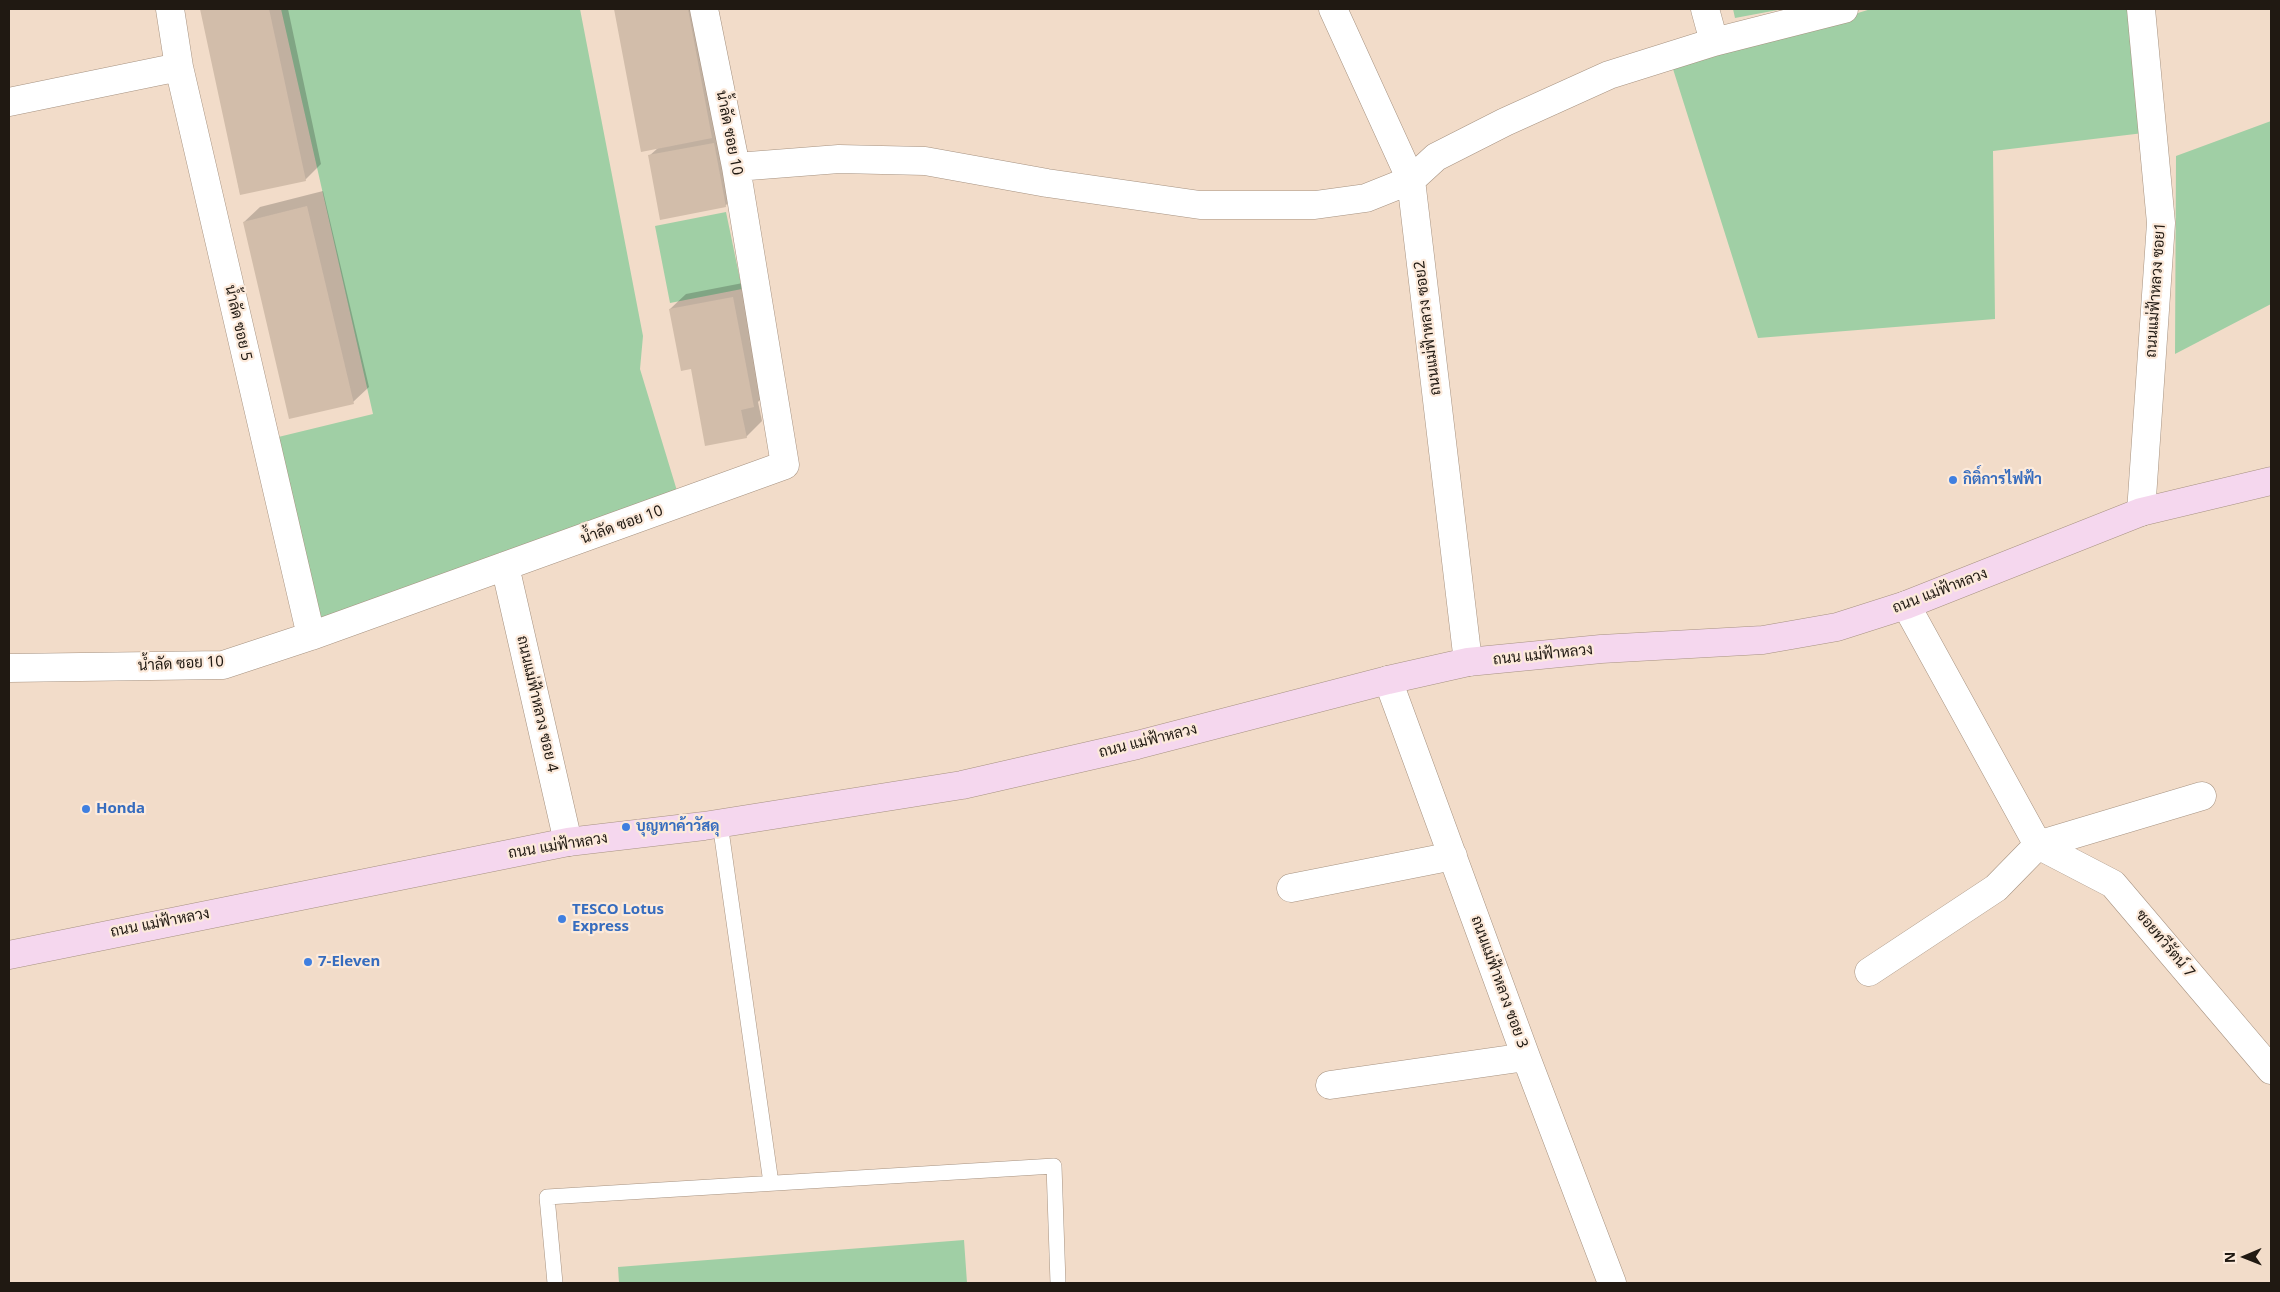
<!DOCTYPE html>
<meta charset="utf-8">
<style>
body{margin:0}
#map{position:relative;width:2280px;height:1292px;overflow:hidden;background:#f2dcc9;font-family:"Noto Sans",sans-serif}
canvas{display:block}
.frame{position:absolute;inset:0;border:10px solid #201912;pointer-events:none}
.north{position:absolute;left:2220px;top:1232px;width:50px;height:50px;-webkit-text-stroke:4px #fceadb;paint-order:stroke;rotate:269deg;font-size:14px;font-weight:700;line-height:20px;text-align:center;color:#201912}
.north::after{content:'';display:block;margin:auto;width:18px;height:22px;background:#201912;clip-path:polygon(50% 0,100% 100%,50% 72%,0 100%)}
</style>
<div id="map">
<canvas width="2280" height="1292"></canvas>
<div class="frame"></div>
<div class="north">N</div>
</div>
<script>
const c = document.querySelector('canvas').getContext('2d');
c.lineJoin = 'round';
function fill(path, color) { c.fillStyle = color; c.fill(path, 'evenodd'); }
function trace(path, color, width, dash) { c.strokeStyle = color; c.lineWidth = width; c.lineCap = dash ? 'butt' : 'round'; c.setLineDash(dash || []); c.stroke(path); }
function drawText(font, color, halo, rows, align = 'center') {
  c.font = font + ' "Noto Sans",Sarabun,sans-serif'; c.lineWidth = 4.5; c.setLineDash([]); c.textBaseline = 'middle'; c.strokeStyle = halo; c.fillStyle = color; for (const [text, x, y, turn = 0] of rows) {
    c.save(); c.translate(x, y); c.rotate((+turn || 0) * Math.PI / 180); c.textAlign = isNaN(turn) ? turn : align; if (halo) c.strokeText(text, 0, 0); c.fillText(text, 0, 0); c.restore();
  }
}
const green = new Path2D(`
 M281 9H580L643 336 640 369 681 504 311 636 266 440 373 414Z
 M1733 9H1783L1735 18Z
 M1871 9H2142L2152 132 1993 151 1995 319 1758 338 1673 69Z
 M2271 121V304L2175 354 2176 156Z
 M726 212 742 289 670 303 655 226Z
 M964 1240 967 1283H619L618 1267Z`);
const shadow = new Path2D(`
 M202 9H288L321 164 305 180 240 193Z
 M615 9H706L741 190 725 206 649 156 658 148 642 151Z
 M323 191 369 387 353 402 244 222 260 207Z
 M748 282 769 390 758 402 762 421 746 437 692 368 670 309 686 294Z`);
const building = new Path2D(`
 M200 9H269L306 181 240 195Z
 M614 9H688L712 138 641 152Z
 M714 143 726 207 660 220 648 155Z
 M307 206 354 404 289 419 243 222Z
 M733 297 754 407 741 410 747 438 705 446 691 369 681 371 669 309Z`);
const lane = new Path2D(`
 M720 823 771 1183
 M555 1283 547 1197 1054 1166 1058 1283`);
const street = new Path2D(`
 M170 9 179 67 311 636
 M1333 9 1411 180 1468 662
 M1705 9 1714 42
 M9 102 179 67
 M736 167 839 159 925 161 1047 183 1200 205H1315L1366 198 1411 180 1436 157 1505 122 1609 75 1714 42 1844 9
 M2141 512 2161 223 2141 9
 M505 566 568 842
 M1906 605 2038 845 2202 796
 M9 668 223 665 311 636 785 465 736 167 704 9
 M1388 680 1526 1057 1612 1283
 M1291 888 1453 856
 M1869 972 1996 888 2038 845 2113 884 2271 1070
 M1330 1085 1526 1057`);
const secondary = new Path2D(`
 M9 955 568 842 704 826 962 785 1137 745 1388 680 1468 662 1601 649 1763 640 1837 627 1906 605 2141 512 2271 481`);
const markers = [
 [1953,480,5,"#3f7fe0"],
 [86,809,5,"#3f7fe0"],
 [626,827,5,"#3f7fe0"],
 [562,919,5,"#3f7fe0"],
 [308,962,5,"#3f7fe0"]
];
const streetNames = [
 ["น้ำลัด ซอย 10",729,133,79],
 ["ถนนแม่ฟ้าหลวง ซอย1",2156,290,-86],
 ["น้ำลัด ซอย 5",238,323,77],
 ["ถนนแม่ฟ้าหลวง ซอย2",1428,328,-97],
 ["น้ำลัด ซอย 10",622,525,-20],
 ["ถนน แม่ฟ้าหลวง",1940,591,-21],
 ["ถนน แม่ฟ้าหลวง",1543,655,-6],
 ["น้ำลัด ซอย 10",181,664,-3],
 ["ถนนแม่ฟ้าหลวง ซอย 4",537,704,77],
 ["ถนน แม่ฟ้าหลวง",1148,741,-14],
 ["ถนน แม่ฟ้าหลวง",558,846,-9],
 ["ถนน แม่ฟ้าหลวง",160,923,-11],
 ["ซอยทวีรัตน์ 7",2165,944,50],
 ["ถนนแม่ฟ้าหลวง ซอย 3",1499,982,70]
];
const shopNames = [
 ["กิติ์การไฟฟ้า",1963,480],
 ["Honda",96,809],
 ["บุญทาค้าวัสดุ",636,827],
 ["TESCO Lotus",572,910],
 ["Express",572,927],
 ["7-Eleven",318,962]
];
fill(green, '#a0cfa5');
fill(shadow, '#0003');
fill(building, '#d2bdaa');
trace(lane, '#a69280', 16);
trace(street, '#a69280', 29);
trace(secondary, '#a69280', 29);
trace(lane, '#fff', 15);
trace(street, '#fff', 28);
trace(secondary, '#f5d7ee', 28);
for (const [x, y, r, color] of markers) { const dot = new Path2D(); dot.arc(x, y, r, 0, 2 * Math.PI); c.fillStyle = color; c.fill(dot); trace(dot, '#fceadb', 2); }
drawText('15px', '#201912', '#fceadb', streetNames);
drawText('bold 15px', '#366cbe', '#fceadb', shopNames, 'left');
</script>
